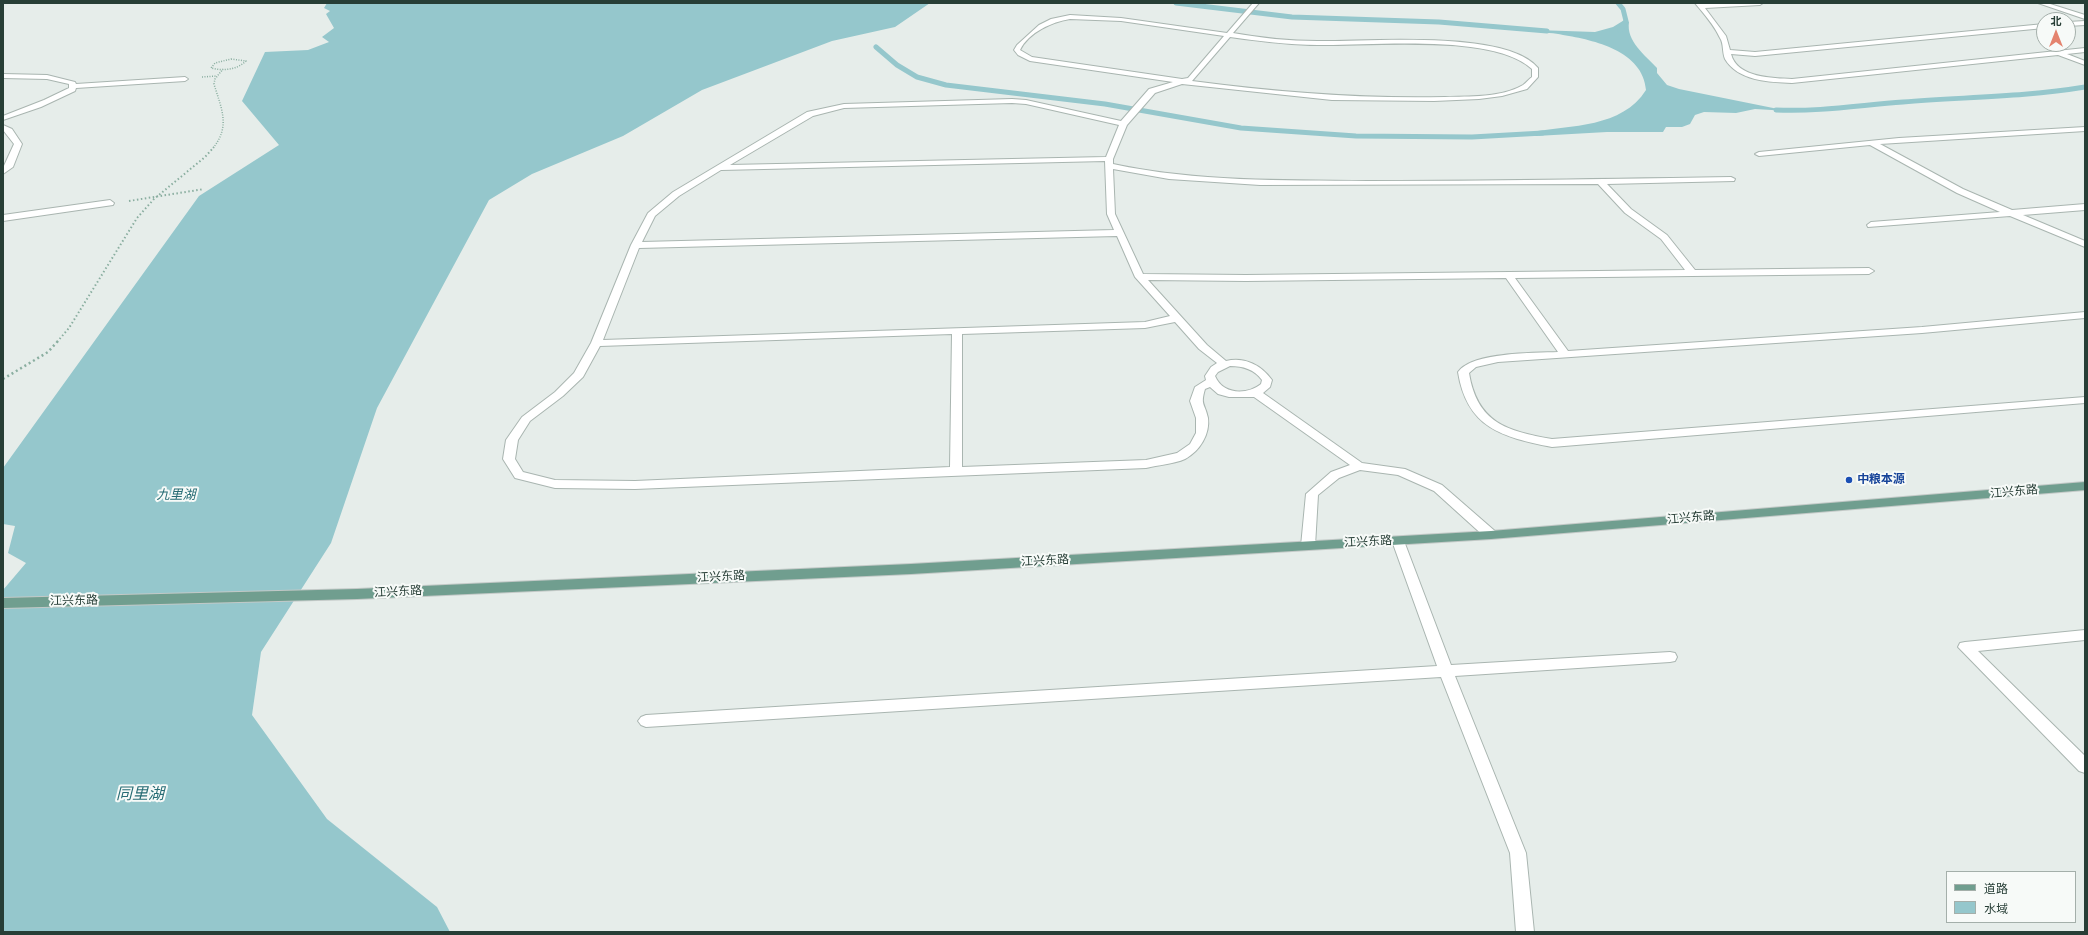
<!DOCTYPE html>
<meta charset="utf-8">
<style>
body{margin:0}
#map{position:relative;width:2088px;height:935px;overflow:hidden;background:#e6edea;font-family:Arial,"Noto Sans SC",sans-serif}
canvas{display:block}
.frame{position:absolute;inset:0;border:4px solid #273e36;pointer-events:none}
.legend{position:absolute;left:1946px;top:871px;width:130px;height:52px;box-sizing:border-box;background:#f7faf8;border:1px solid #a4afaa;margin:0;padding:5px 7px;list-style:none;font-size:12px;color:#273e36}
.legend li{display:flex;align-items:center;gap:8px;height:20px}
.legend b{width:20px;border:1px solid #a4afaa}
.north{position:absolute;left:2036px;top:12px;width:40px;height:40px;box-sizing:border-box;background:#f7faf8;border:1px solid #a4afaa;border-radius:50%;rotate:0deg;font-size:11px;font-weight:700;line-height:16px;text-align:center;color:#273e36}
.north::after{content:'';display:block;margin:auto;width:14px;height:18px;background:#e4836e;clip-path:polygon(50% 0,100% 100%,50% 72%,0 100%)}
</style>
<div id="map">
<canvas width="2088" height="935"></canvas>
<div class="frame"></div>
<ul class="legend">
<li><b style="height:5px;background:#709e8f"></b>道路</li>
<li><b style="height:11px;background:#95c7cc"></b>水域</li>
</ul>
<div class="north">北</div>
</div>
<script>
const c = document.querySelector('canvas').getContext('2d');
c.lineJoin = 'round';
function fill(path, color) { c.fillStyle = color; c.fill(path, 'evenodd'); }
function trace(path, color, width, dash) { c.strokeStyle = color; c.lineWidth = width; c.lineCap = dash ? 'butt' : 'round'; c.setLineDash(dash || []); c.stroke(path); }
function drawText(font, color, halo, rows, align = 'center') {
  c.font = font + ' Arial,"Noto Sans SC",sans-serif'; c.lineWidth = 4; c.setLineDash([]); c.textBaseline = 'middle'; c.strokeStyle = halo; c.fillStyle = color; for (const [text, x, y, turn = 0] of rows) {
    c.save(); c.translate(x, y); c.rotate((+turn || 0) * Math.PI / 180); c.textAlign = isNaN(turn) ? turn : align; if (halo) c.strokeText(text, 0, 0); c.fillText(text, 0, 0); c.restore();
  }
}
const water = new Path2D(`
 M327 3H930L895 27 832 41 702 90 623 136 532 174 489 200 377 408 331 543 261 652 252 715 327 819 437 907 450 932H3V590L26 563 8 553 15 526 3 524V468L199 196 279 145 242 101 265 52 308 50 329 42 322 37 334 28 326 14 330 11 324 8Z
 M1626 19 1629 22C1626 41 1645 55 1657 68V73L1667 85 1679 89 1788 111 1755 109 1736 113 1704 112 1695 115 1690 124 1682 127H1666L1663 132H1607L1536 136 1532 135V132C1571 125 1622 128 1646 90 1643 51 1594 40 1563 35 1555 33 1544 33 1536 30L1595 32 1613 27Z`);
const stream = new Path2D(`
 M1176 3 1292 17 1439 22 1547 31
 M1618 3 1623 9 1626 21 1620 30
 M876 47 897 65 917 77 946 85 1105 104 1241 128 1356 136 1472 137 1543 133
 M1776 110C1819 112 1861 105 1903 102 1964 97 2025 97 2085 87`);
const pathFar2 = new Path2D(`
 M231 59 246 61C237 70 223 71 211 68L215 63Z
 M202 77 217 76
 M213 148C231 126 221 108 214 84L215 79 223 69`);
const pathFar1 = new Path2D(`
 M129 201 204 189
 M57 342 69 328 137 218 154 199 205 157 214 147`);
const path = new Path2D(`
 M3 379 48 352 58 341`);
const minor = new Path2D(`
 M1253 3H1259L1233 33C1261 38 1289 41 1317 41 1367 42 1506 29 1538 68V77L1527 89 1502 96 1479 99 1434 101 1332 100 1182 84 1155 93 1127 125 1113 159V164C1197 182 1282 180 1367 181 1489 181 1610 179 1731 177L1735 179 1734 181 1607 184 1631 209 1667 235 1695 270 1869 268 1874 271 1869 274 1515 278 1568 351 1922 327 2085 312V318L1922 333 1498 362 1476 367 1469 373C1477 423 1507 431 1552 439L2085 397V403L1552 447C1502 437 1467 428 1458 372 1472 352 1534 353 1558 352L1506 278 1246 281 1148 280 1207 345 1226 361C1245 356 1262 366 1272 380L1270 387 1263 393 1362 463 1405 469 1442 485 1496 532 1497 535 1496 538H1486L1434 491 1398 475 1360 470 1339 478 1318 495 1315 546 1313 549H1303L1301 546 1306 494 1331 472 1350 465 1254 397H1229L1218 394 1210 387 1205 389C1200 406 1205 403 1208 418 1210 434 1200 451 1185 459 1174 464 1158 465 1146 468L635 489 555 488 515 478 503 459 506 440 522 417 555 392 574 373 591 343 631 245 648 213 673 192 807 112 844 104 1012 99 1026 100 1121 121 1149 89 1173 82 1030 61 1018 55 1014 50 1017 45 1039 25 1051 19 1070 15 1121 18 1227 33ZM1070 19 1121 21 1224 36 1188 78 1182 79 1032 57 1020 50C1029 32 1052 22 1070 19ZM1230 37C1259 41 1288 45 1318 45 1370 46 1493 33 1532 69V77C1529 79 1526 83 1523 85 1501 98 1469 96 1445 97 1360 99 1276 92 1192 81ZM1012 103 1026 104 1119 125 1106 157 730 165 813 116 844 108ZM1105 161 1107 214 1114 230 642 242 655 216 679 196 721 170ZM1113 169 1169 179 1260 185 1598 184 1625 213 1661 239 1685 270 1246 275 1143 274 1115 214ZM1117 236 1135 277 1170 316 1145 322 603 340 639 248ZM1175 322 1199 349 1217 363 1211 367 1205 376 1206 380 1195 387 1190 401 1196 418V433L1190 444 1177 453 1146 460 962 467V334L1145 328ZM952 334 950 467 635 481 555 480 523 472 515 459 518 440 530 421 563 396 583 377 600 346ZM1230 366C1243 366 1254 369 1262 380L1261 384C1247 395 1223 395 1215 376L1218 372Z
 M1695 3H1763L1760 5 1705 8 1726 36 1730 50 1755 52 2044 24V28L1755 56 1731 54C1737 78 1773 78 1792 79L2085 48V52L2067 54 2085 61V65L2058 55 1792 83C1769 82 1738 81 1725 59 1722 52 1724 44 1720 38 1714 25 1704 14 1695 3Z
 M2038 3H2047L2085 15V19Z
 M2085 21V25L2068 26V22Z
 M3 74 47 75 75 82 76 84 185 77 188 79 185 81 76 88 75 91 41 107 3 120V116L44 100 69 88V84L47 79 3 78Z
 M3 125 12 129 22 144 13 167 3 174V168L14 144 3 130Z
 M2085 127V131L1880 144 1963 189 2012 210 2085 204V210L2023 215 2085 241V247L2010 216 1868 227 1867 225 1871 222 2000 212 1957 193 1870 145 1759 156 1755 154 1759 152 1899 138Z
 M110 200 114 203 113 205 3 221V215Z
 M1398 537 1403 538 1404 541 1451 665 1670 652 1675 653 1677 657 1675 661 1670 662 1455 676 1526 853 1534 932H1516L1510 853 1441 677 646 727 641 725 638 721 641 717 646 715 1437 666 1392 541 1393 538Z
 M2085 630V640L1978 651 2085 756V773L2079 771 1958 647 1960 643 1965 642Z`);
const major = new Path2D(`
 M2085 482V490L1491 539 911 574 357 599 3 608V598L357 589 911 564 1491 531Z`);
const markers = [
 [1849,480,4,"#1a4fb4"]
];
const transitNames = [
 ["中粮本源",1857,480]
];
const streetNames = [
 ["江兴东路",2014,492,-5],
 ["江兴东路",1691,518,-5],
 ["江兴东路",1368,542,-3],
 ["江兴东路",1045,561,-3],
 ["江兴东路",721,577,-3],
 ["江兴东路",398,592,-3],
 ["江兴东路",74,601,-1]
];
const waterNames = [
 ["九里湖",176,495]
];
const nearWaternames = [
 ["同里湖",140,795]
];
fill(water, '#95c7cc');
trace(stream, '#95c7cc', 5);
trace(minor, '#a9b5b0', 2);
trace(major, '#c3c9c7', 2);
trace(pathFar2, '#8aaea0', 1.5, [1, 1.5]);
trace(pathFar1, '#8aaea0', 2, [1.5, 2.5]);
trace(path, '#8aaea0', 2.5, [2, 3]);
fill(minor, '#fff');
fill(major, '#709e8f');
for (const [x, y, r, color] of markers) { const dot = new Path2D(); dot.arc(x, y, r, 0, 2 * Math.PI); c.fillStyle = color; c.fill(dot); trace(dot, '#f7faf8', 1.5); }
drawText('bold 12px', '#164399', '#f7faf8', transitNames, 'left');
drawText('12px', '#273e36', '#f7faf8', streetNames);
drawText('italic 13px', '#276c74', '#f7faf8', waterNames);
drawText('italic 16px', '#276c74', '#f7faf8', nearWaternames);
</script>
